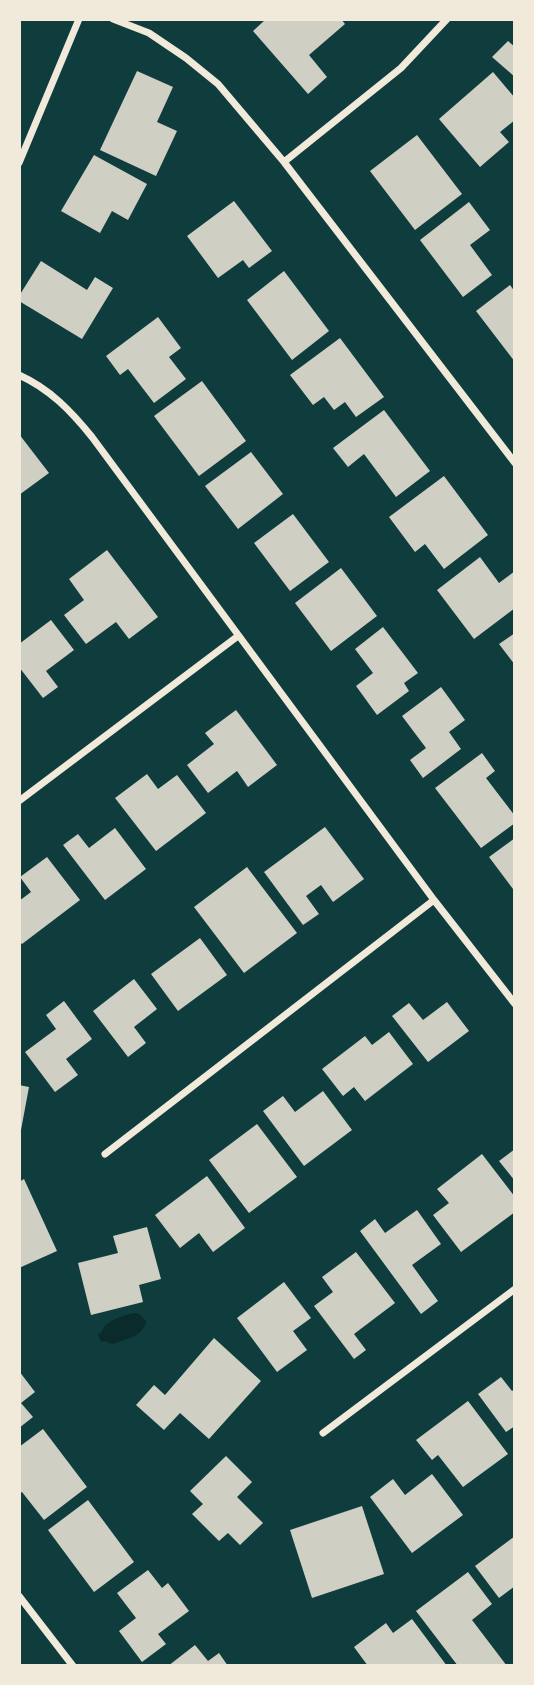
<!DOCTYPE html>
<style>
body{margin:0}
#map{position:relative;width:534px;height:1685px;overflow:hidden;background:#0f3d3e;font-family:"Source Sans 3",sans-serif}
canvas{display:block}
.frame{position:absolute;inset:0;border:21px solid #f1e9da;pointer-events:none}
</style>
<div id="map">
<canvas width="534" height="1685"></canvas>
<div class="frame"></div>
</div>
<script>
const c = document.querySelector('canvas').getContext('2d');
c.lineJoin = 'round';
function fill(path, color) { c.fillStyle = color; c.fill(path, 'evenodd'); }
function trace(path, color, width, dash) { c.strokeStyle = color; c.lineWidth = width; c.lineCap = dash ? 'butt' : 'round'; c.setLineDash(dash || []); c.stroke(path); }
const water = new Path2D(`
 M133 1313H138L146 1321C144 1336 126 1339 113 1344L104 1341 101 1342 98 1334 102 1332C106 1319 122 1317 133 1313Z`);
const building = new Path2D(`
 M266 19H341L345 24 309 55 327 77 308 94 253 31Z
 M508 41 515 47V77L492 57Z
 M137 71 173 87 157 122 177 131 156 176 100 150Z
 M493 72 515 98V120L500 132 509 142 480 167 439 119Z
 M417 135 462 194 415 230 370 171Z
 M94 155 147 184 128 220 112 211 100 233 61 211Z
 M234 201 272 251 249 268 243 260 218 278 187 236Z
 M469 202 490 230 470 245 492 275 463 297 420 240Z
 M41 261 87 290 95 277 113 288 82 339 19 301V296Z
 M284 271 329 331 292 360 247 300Z
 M510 285 515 292V362L476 311Z
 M158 317 181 348 169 357 186 379 154 403 128 369 120 375 106 356Z
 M340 338 384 397 356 417 345 402 334 410 324 397 313 405 290 375Z
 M202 381 246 441 199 476 154 416Z
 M384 410 430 471 396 497 364 454 348 467 333 448Z
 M19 434 49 473 19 495Z
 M251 452 283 494 238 529 205 486Z
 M444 476 488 535 444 569 425 544 415 552 389 517Z
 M293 514 329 562 290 591 254 543Z
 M107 550 158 617 129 639 116 622 86 644 64 615 84 600 69 579Z
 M480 557 499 583 515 571V608L474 639 437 590Z
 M341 568 377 616 331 651 295 603Z
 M51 620 74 650 46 671 58 687 43 698 19 667V644Z
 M383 627 418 673 404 683 409 691 377 715 356 686 373 673 355 649Z
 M515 633V665L499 644Z
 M441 687 465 720 449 732 461 749 423 778 410 760 426 748 402 716Z
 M236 710 277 765 248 787 237 771 208 793 187 765 214 744 205 733Z
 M482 753 495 771 486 778 515 816V823L481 848 435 788Z
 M147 774 158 789 177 775 206 813 156 851 115 798Z
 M325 827 364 879 333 902 321 885 306 896 319 914 303 925 264 872Z
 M115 828 146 869 105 900 63 845 78 834 89 848Z
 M515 838V888L513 889 489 857Z
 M47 857 80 900 22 944 19 941V901L31 892 20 877Z
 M247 867 297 933 244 973 194 907Z
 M200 938 227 975 178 1011 151 974Z
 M134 979 157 1009 134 1027 146 1043 128 1057 93 1011Z
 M64 1001 92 1039 66 1059 78 1075 55 1092 25 1052 56 1029 46 1015Z
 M447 1002 469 1031 428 1062 392 1016 409 1003 423 1020Z
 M389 1032 413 1064 365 1101 354 1087 343 1096 322 1069 365 1036 372 1045Z
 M19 1085 29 1087 21 1130H19Z
 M323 1091 352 1130 304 1166 263 1111 283 1096 295 1112Z
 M257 1124 297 1177 249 1213 209 1160Z
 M515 1149V1181L499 1161Z
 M482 1154 515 1197V1212L461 1252 433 1215 449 1203 437 1189Z
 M207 1176 245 1228 213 1252 199 1233 180 1248 155 1215Z
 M24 1179 57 1251 19 1268V1182Z
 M417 1210 441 1244 412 1265 438 1301 421 1314 360 1231 375 1219 385 1233Z
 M147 1227 161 1279 139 1285 143 1302 91 1315 78 1263 118 1253 113 1236Z
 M356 1252 395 1303 354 1334 366 1350 354 1359 314 1306 333 1292 322 1277Z
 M284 1282 311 1318 293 1331 307 1350 277 1372 237 1318Z
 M214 1338 261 1381 209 1439 180 1413 164 1430 136 1405 154 1385 165 1395Z
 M19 1371 35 1392 21 1403 33 1417 19 1428Z
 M501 1377 512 1391 515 1389V1426L506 1432 478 1394Z
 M468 1401 508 1454 463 1487 438 1455 432 1460 416 1440Z
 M43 1429 87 1487 44 1520 22 1492 19 1494V1447Z
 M226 1456 252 1482 237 1497 263 1523 240 1545 228 1533 219 1541 192 1514 203 1504 190 1491Z
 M432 1474 463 1515 412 1553 370 1497 393 1479 405 1495Z
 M88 1500 134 1562 94 1592 48 1530Z
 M362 1506 384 1574 312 1598 290 1530Z
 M515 1536V1586L499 1598 475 1566Z
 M148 1570 162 1588 168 1583 189 1611 158 1634 166 1644 142 1662 119 1631 136 1618 117 1593Z
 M468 1572 492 1604 472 1620 507 1666H458L416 1611Z
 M412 1619 447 1666H368L354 1647 386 1623 393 1633Z
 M195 1645 208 1661 219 1653 228 1666H168Z`);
const minor = new Path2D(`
 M113 19 149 33 186 58 218 84 284 162 515 463
 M284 162 401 68 447 19
 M19 163 79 19
 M19 375C50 389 71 411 92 437L434 900 515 1004
 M19 801 238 636
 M105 1154 434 900
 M323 1433 515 1289
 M19 1596 73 1666`);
fill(water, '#0a2a2b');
fill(building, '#cfcfc3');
trace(minor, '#f1e9da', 7);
</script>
